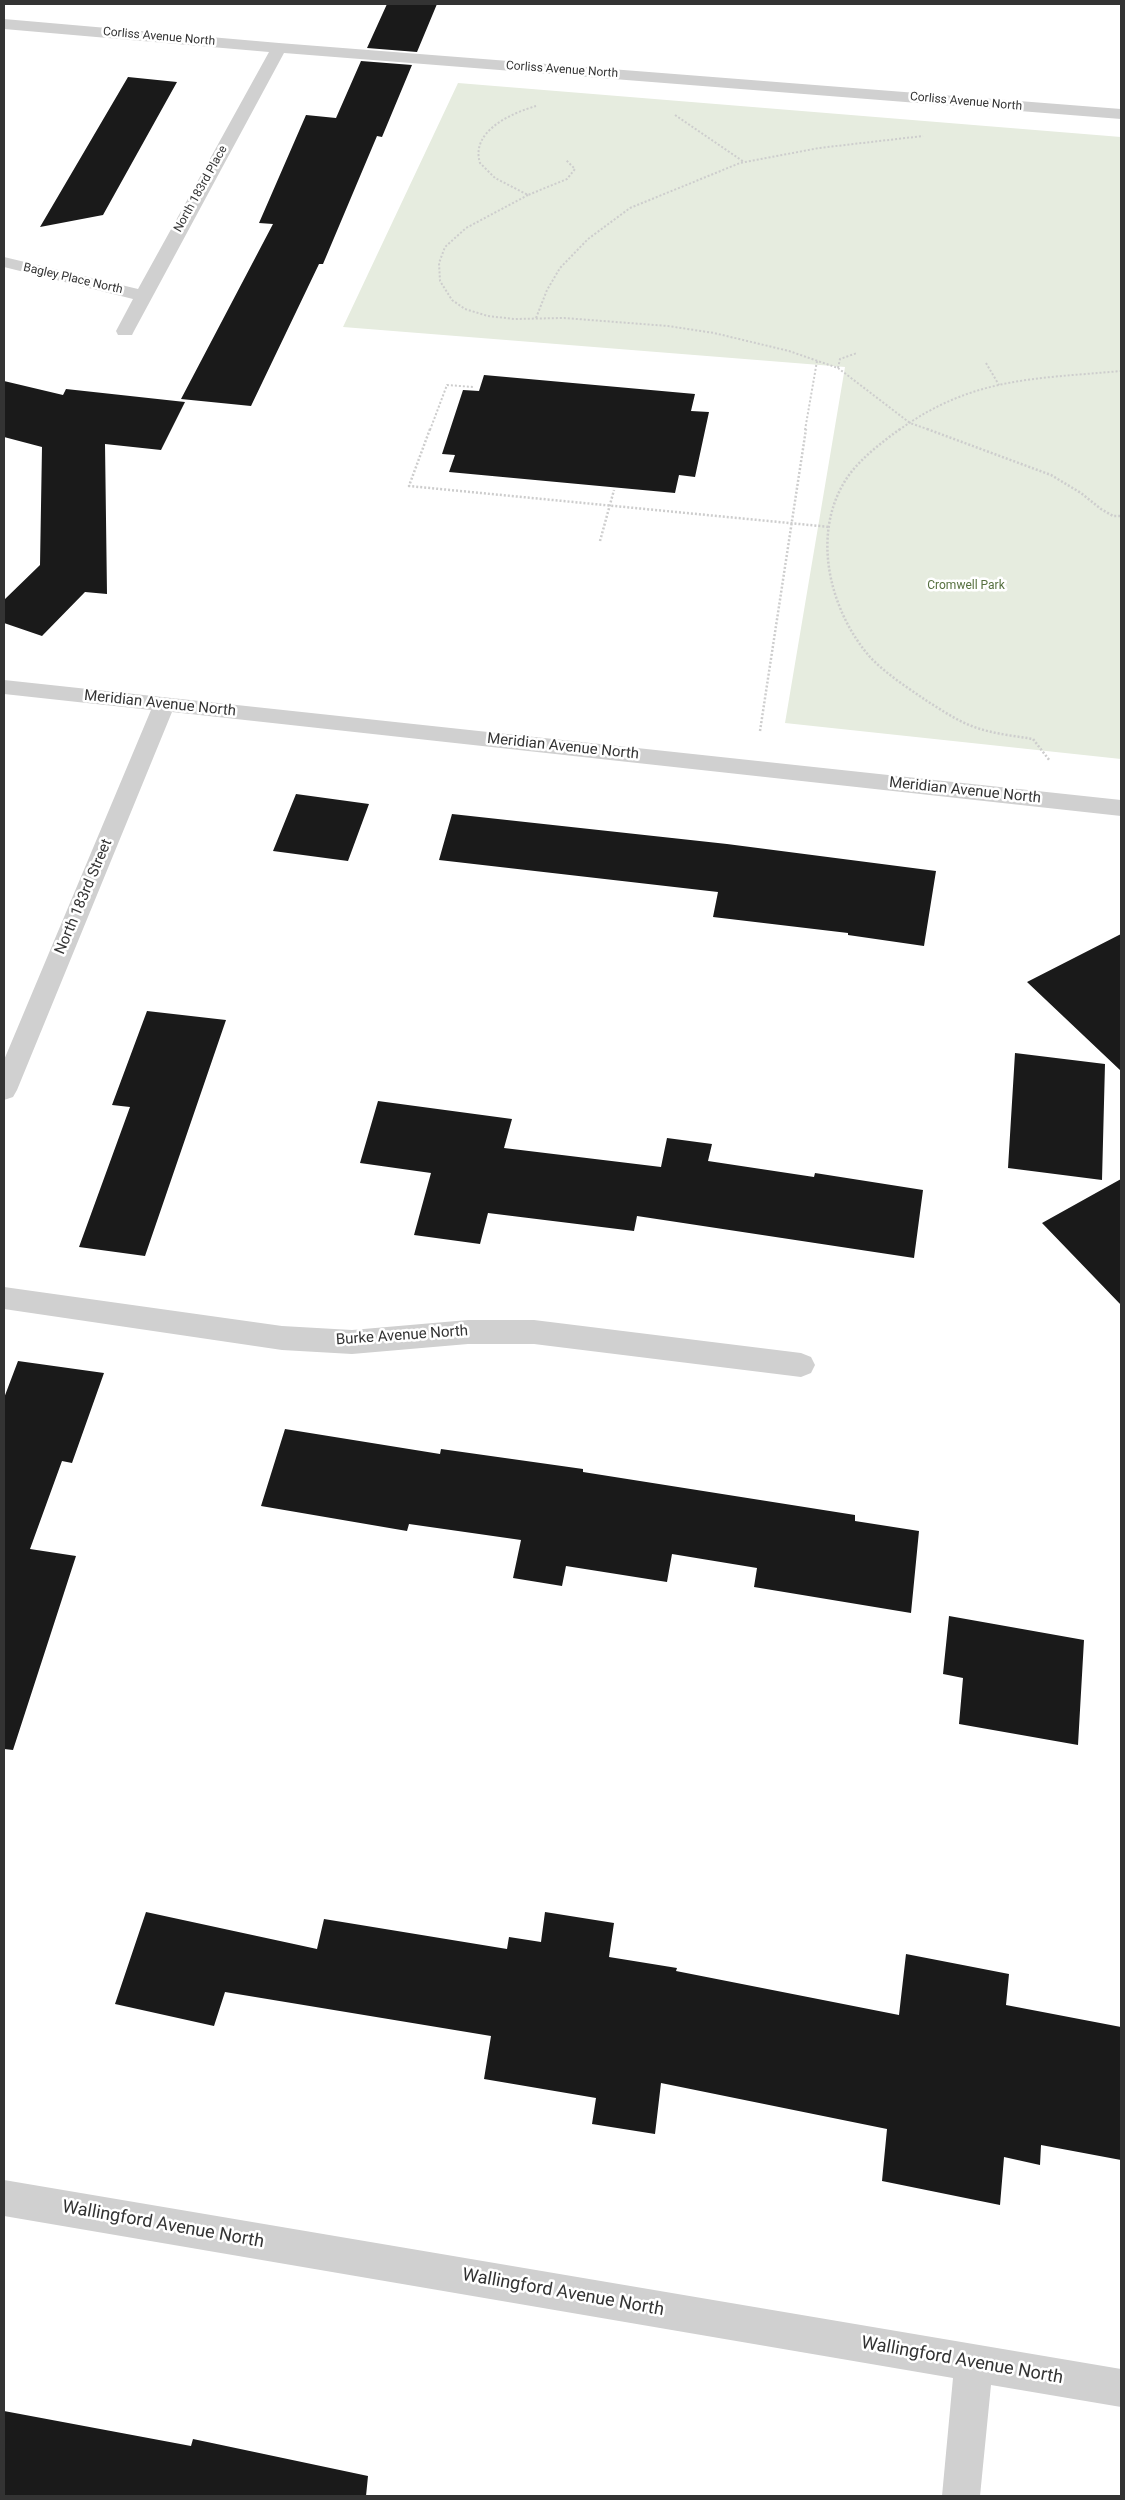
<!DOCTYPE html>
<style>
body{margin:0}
#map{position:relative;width:1125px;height:2500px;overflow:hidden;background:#fff;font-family:Roboto,sans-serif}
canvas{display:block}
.frame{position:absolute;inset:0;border:5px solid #333;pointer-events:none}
</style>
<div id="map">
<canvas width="1125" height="2500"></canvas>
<div class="frame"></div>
</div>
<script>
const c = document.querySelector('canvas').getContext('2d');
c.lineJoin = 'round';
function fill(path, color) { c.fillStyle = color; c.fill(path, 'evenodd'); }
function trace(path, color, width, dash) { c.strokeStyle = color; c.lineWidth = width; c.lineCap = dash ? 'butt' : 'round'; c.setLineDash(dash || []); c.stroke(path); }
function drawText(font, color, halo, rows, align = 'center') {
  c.font = font + ' Roboto,sans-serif'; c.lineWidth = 5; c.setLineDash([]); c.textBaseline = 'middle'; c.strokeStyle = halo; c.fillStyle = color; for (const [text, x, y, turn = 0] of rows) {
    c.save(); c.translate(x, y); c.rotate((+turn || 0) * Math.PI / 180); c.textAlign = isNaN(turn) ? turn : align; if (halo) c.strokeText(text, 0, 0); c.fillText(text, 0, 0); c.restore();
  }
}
const green = new Path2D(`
 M458 83 1121 137V759L785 723 845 367 343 327Z`);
const building = new Path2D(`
 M387 4H437L417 52 367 48Z
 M361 61 412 65 382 137 377 136 323 264H319L251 406 181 399 273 224 259 223 306 115 336 118Z
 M128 77 177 82 103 215 40 227Z
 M484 375 695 394 691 411 709 412 695 477 679 475 675 493 449 472 455 455 442 454 463 390 479 391Z
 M4 381 63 395 66 389 185 402 161 450 105 444 107 594 85 592 42 636 4 623V600L40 565 42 447 4 437Z
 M296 794 369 804 348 861 273 851Z
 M452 814 727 844 936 871 924 946 848 935V933L713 917 718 892 439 860Z
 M1121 934V1071L1027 982Z
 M147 1011 226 1020 145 1256 79 1247 130 1107 112 1105Z
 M1015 1053 1105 1064 1102 1180 1008 1168Z
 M378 1101 512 1119 504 1148 661 1167 667 1138 712 1144 708 1161 814 1177 815 1173 923 1190 914 1258 637 1216 634 1231 488 1213 480 1244 414 1235 431 1173 360 1163Z
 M1121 1179V1305L1042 1223Z
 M18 1361 104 1373 72 1463 62 1461 30 1549 76 1556 13 1750 4 1749V1398Z
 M285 1429 440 1454 441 1449 583 1469V1472L855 1515V1521L919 1531 911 1613 754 1587 757 1568 672 1554 667 1582 566 1566 562 1586 513 1578 521 1540 409 1524 407 1531 261 1506Z
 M949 1616 1084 1640 1078 1745 959 1724 963 1678 943 1674Z
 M146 1912 317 1949 324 1919 507 1949 509 1937 541 1942 545 1912 614 1923 609 1957 677 1968 676 1971 899 2015 906 1954 1009 1974 1006 2005 1121 2027V2160L1041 2145 1040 2165 1004 2157 1000 2205 882 2181 887 2129 661 2083 655 2134 592 2124 596 2098 484 2079 491 2036 225 1992 214 2026 115 2004Z
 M4 2411 191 2446 193 2439 368 2476 366 2496H4Z`);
const pathFar1 = new Path2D(`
 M536 106C512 113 470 131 480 163L495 178 528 195 567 179 575 169 566 160
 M675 115 744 162
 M528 195 466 228 445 247 439 263 440 281 452 300 465 309 488 316 514 319 564 318 668 326 714 333 789 351 838 368 910 423 930 430
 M536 318 547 290 560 268 588 239 630 208 740 163 819 148 923 136
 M986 363 999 385
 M838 368 840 359 857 353
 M430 430 447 385 473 387
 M805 430 817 361
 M899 430C973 377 1034 379 1121 371`);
const path = new Path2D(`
 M430 429 409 486 830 527
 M900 429C881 443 858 460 845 481 811 536 830 611 870 657 886 674 908 688 927 701 943 711 959 722 977 728 995 734 1015 736 1033 739L1050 761
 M927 429 1051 475 1081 493 1101 509 1113 516H1121
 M600 541 614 490
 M760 731 806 429`);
const minor = new Path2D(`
 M4 19 279 43 1121 109V119L284 53 134 331 132 335H118L116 331 133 299 4 267V257L138 289 269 52 4 29Z
 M4 680 1121 800V816L172 712 17 1090 13 1097 4 1100V1060L151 710 4 694Z
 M4 1287 282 1326 352 1330 468 1320H534L801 1353 811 1357 815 1365 811 1373 801 1377 534 1344H468L352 1354 282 1350 4 1309Z
 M4 2180 1121 2369V2407L991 2385 980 2496H942L953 2378 4 2216Z`);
const farStreetnames = [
 ["Corliss Avenue North",159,37,5],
 ["Corliss Avenue North",562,70,4],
 ["Corliss Avenue North",966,102,5],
 ["North 183rd Place",201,189,-61],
 ["Bagley Place North",73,279,13]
];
const farParknames = [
 ["Cromwell Park",966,586]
];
const streetNames = [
 ["Meridian Avenue North",160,704,6],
 ["Meridian Avenue North",563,747,6],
 ["Meridian Avenue North",965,791,6],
 ["North 183rd Street",84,897,-67],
 ["Burke Avenue North",402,1336,-4]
];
const nearStreetnames = [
 ["Wallingford Avenue North",163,2225,10],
 ["Wallingford Avenue North",563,2293,10],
 ["Wallingford Avenue North",962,2361,10]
];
fill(green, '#e6ecdf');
fill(building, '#1a1a1a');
trace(pathFar1, '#cdcdcd', 2, [2, 2]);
trace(path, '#cdcdcd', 2.5, [2, 2]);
fill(minor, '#d0d0d0');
drawText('12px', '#333', '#fff', farStreetnames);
drawText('12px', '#56703f', '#fff', farParknames);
drawText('15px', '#333', '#fff', streetNames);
drawText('18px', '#333', '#fff', nearStreetnames);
</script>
